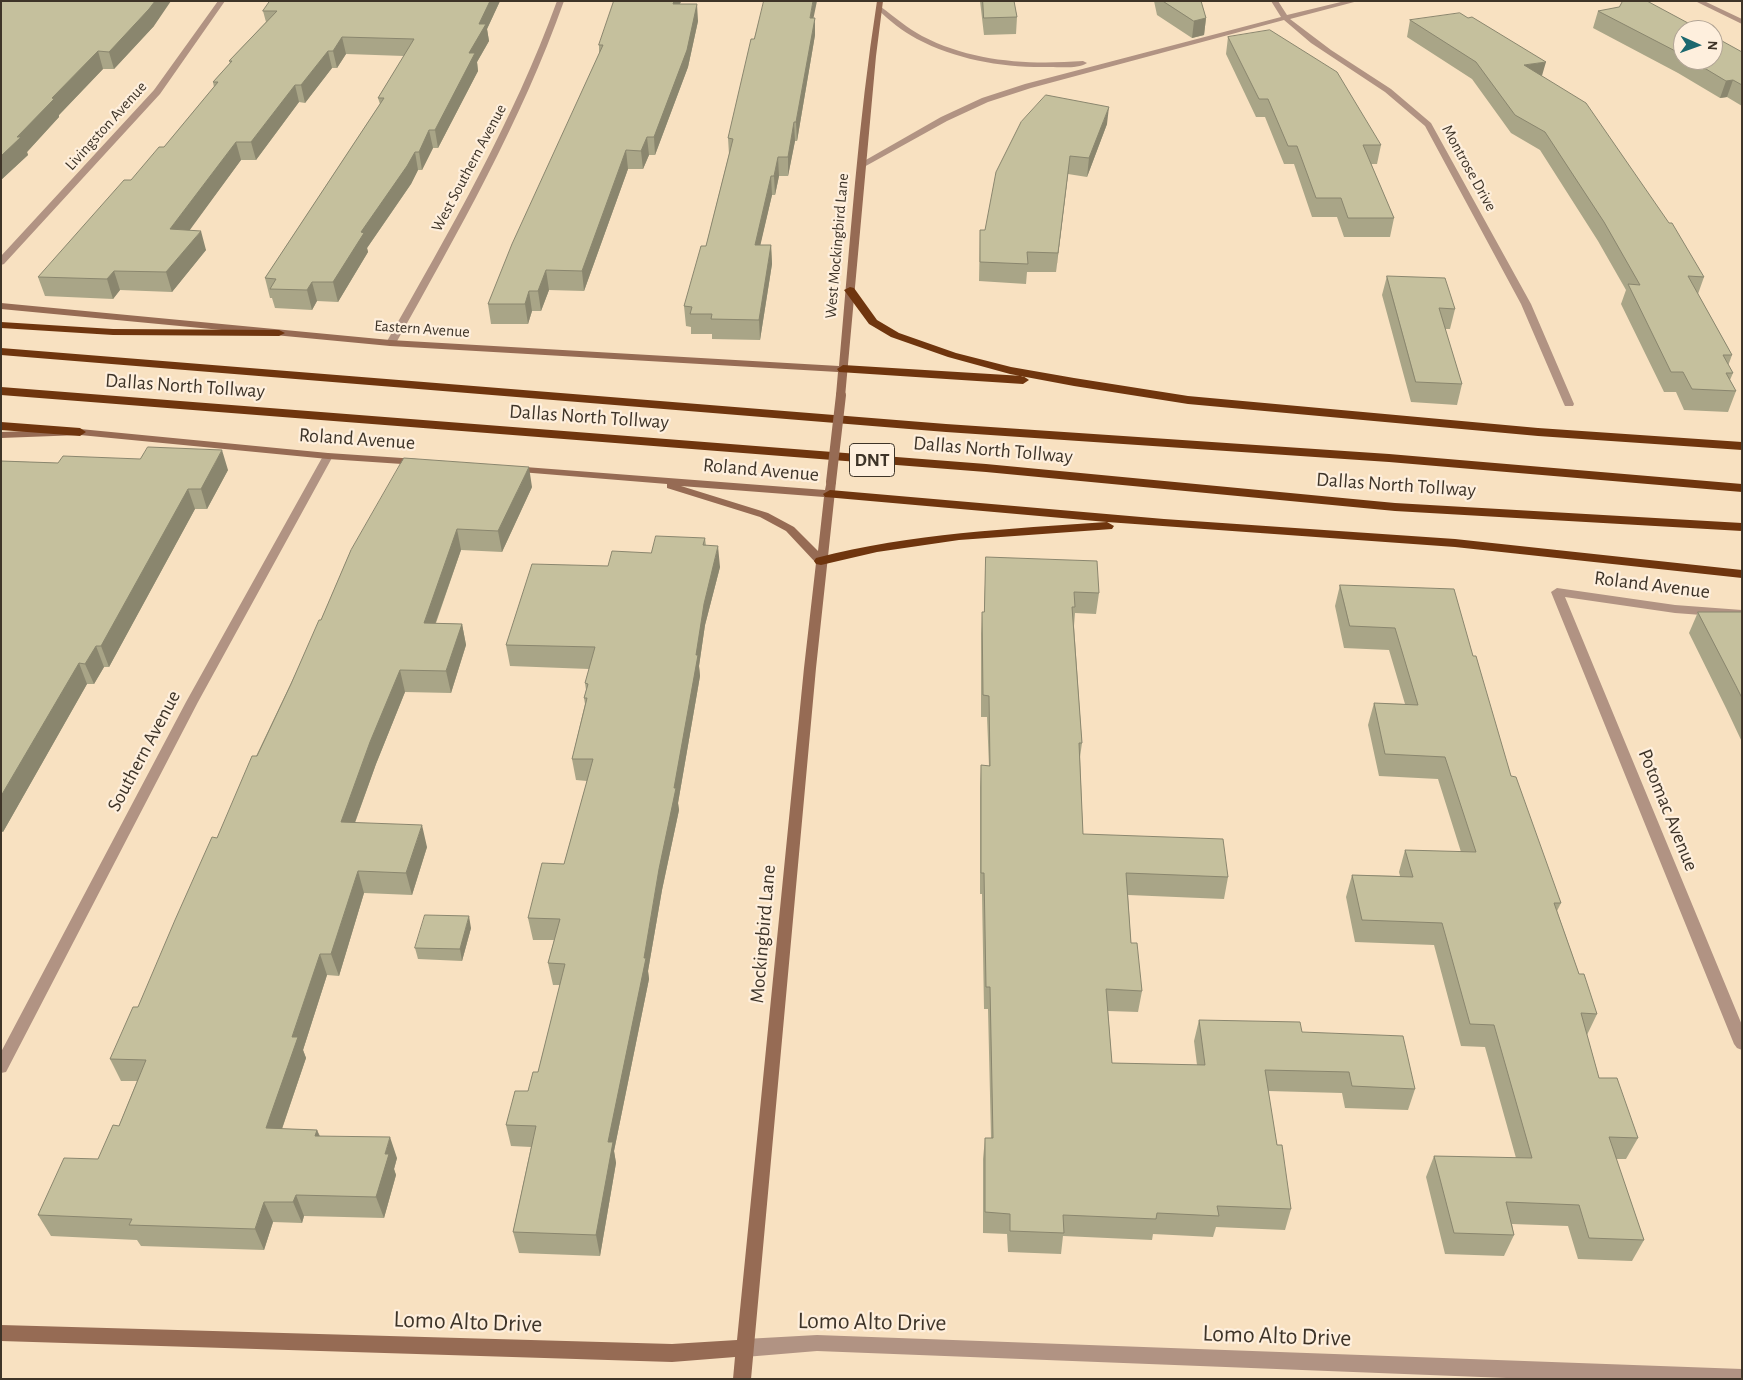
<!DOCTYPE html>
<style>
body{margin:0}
#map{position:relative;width:1743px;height:1380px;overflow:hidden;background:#f8e1c1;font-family:"Alegreya Sans",sans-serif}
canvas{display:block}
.frame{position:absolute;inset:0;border:2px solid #3e3428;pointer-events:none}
.north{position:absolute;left:1673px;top:20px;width:50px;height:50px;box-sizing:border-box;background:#feefdd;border:1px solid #b1a495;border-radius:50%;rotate:92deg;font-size:14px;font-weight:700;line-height:20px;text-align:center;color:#3e3428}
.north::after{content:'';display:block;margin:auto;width:18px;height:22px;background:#1b686f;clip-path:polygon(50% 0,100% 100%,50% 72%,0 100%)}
</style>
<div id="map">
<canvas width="1743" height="1380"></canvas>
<div class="frame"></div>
<div class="north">N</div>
</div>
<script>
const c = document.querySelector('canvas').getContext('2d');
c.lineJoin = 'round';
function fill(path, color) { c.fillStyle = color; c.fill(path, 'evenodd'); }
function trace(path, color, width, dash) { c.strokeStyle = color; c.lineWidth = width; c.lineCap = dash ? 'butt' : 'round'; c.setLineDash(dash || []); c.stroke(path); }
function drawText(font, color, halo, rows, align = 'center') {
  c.font = font + ' "Alegreya Sans",sans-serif'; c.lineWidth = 4.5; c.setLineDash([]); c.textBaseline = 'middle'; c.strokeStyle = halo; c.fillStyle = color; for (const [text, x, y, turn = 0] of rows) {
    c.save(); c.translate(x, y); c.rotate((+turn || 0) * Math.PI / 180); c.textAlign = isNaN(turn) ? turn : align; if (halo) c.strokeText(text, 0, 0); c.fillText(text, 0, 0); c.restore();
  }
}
const street = new Path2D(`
 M218 1H225L160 94 4 264 1 265V256L154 90Z
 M557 1H564C521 122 458 232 396 343L391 346 388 345 386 343C449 232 513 122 557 1Z
 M1271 1H1278L1287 15 1345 1H1358L1290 19 1331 50 1391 89 1431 123 1531 304 1574 404 1573 406H1565L1564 404 1521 304 1425 126 1385 92 1311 43 1284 20 1031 88 988 102 947 121 864 167 857 165 941 117 982 98 1025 84 1281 17Z
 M1695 1H1704L1742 19V24Z
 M877 7H881C895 17 907 28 922 36 972 62 1028 65 1083 61L1087 63C1078 69 1060 67 1050 67 1004 68 957 60 917 39 902 31 889 20 877 9Z
 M328 453 333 456 198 702 6 1072 1 1073V1052L186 702 323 456Z
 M1557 588 1675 605 1742 610V618L1675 613 1565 597 1742 1025V1050L1737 1048 1734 1044 1551 592Z
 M817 1335 1742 1369V1379H1532L817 1351 745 1357 739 1354 736 1348 739 1342 745 1339Z`);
const secondary = new Path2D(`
 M877 1H883L876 56 845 397H837L836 395 838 372 390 346 1 309V303L390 340 839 366C850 244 858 122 877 1Z
 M80 429 328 453 417 459 422 462 417 465 328 459 80 435 1 438V432Z
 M512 466 825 490 827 480 831 479 836 482 816 668 751 1379H733L735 1357 672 1362 1 1341V1325L672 1344 737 1340 804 668 816 563 786 531 760 517 667 488V484L508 471 507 469 508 467ZM681 486 824 497 818 551 794 527 768 513Z`);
const highway = new Path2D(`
 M850 287 854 288 877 320 899 333 956 353 1011 367 1074 378 1188 396 1538 428 1742 442V450L1538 436 1188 404 1074 386 1010 374 948 357 891 337 869 324 844 290Z
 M1 322 113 329 279 330 285 333 279 336 113 335 1 328Z
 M1 348 946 424 1389 454 1742 484V492L1389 462 946 432 1 355Z
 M843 365 1023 376 1029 380 1023 384 839 372 837 369Z
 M1 387 986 464 1395 503 1742 523V531L1395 511 986 472 1 395Z
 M1 422 80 428 86 432 80 436 1 430Z
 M830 490 1164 519 1455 539 1742 570V578L1455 547 1107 522 1114 526 1112 529 959 540 877 552 821 565 816 564 814 561 816 558C913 533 1008 529 1107 522L825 497 823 494Z`);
const secondaryBridge = new Path2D(`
 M831 482 841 395`);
const wall = new Path2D(`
 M1 1 154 26 114 69H103L59 115V117L27 152 28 155 1 180Z
 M270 1H500L487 29 489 41 477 62 478 71 438 148H433L422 170H418L411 184 367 248 368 252 338 302 317 301 312 310 275 308 272 298H270L265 278 380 104 378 98 404 56 346 54 337 68H332L305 103 299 102 256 160H241L189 230 206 250 172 292 120 290 113 299 45 296 38 277 131 180 164 147 214 87 213 82 230 63 229 61 266 22 263 11Z
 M614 1H681L680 4 698 21 688 67 655 155H649L643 169H628L584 291 549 290 541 311H532L528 324H491L488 304 599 54V45Z
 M980 1H1014L1017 17 1016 34 984 35Z
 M1154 1H1201L1206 18 1204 35 1192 38 1157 15Z
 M1598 11 1683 30V60H1713L1742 52V106L1727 97 1720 98 1678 73 1593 28Z
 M813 18 815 35 797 141H795L788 176H779L775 195H772L760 245H771L772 264 760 340 712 339V334H691V327L686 326 684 306 706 246 729 154 728 138 754 39Z
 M1410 20 1542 76 1704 277 1698 294 1732 355 1728 366 1733 373 1730 380 1736 391 1728 412 1684 410 1676 392H1664L1621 304 1626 290 1598 241 1540 150 1511 133 1472 79 1407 37Z
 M1228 37 1381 145 1377 164H1371L1394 218 1390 237H1344L1337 217H1312L1294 164H1284L1265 117H1256L1226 54Z
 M1046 95 1107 124 1087 177 1068 174 1056 272H1027L1026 284 979 281 980 230H985Z
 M1387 276 1455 309 1450 329H1445L1462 384 1457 405 1411 402 1382 295Z
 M140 459 228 470 207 509H195L109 667H104L94 684H87L3 832H1V461L58 463Z
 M532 487 502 552 461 550 436 623 462 624 466 645 451 693 405 692 376 764 355 823 427 847 412 895 364 893 339 976 327 975 303 1050 306 1058 282 1129 317 1130 320 1136 397 1158 394 1169 396 1175 384 1218 304 1216 302 1223 273 1222 264 1250 141 1246 137 1240 51 1236 38 1215 98 1159 119 1126 137 1081H121L110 1059 138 1007 217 838 321 620 351 550Z
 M705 538 706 546 720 567 705 625 699 666 700 676 678 803 679 810 662 890 648 971 649 979 614 1151 616 1163 600 1256 519 1253 513 1232 531 1147 511 1146 506 1125 528 1091 538 1072 560 985H553L548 963 554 940H533L528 918 564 864 587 781 576 780 572 759 585 704 584 698 586 690 585 683 589 669 510 666 506 645 608 566 651 553Z
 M986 557 1099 593 1096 614 1075 613 1074 626 1082 743 1080 757 1083 834 1228 877 1224 899 1128 895 1131 943 1142 991 1138 1012 1108 1011 1112 1063 1197 1065 1194 1041 1199 1020 1302 1032 1415 1089 1408 1110 1345 1108 1342 1093 1268 1091 1277 1145 1291 1209 1285 1230 1216 1227 1213 1237 1153 1234 1152 1240 1063 1236 1061 1254 1008 1252 1007 1234 983 1233V1159L985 1138H991L988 1009H984L982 894H980V787L981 765 989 766 987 717H981V633L982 612H984Z
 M1340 585 1473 656 1511 776 1561 903 1557 911 1579 974 1597 1014 1587 1035 1599 1078 1638 1138 1626 1159H1616L1644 1240 1632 1261 1578 1259 1568 1226 1512 1224 1514 1235 1504 1256 1445 1254 1426 1177 1434 1156 1516 1158 1485 1047 1461 1046 1434 945 1355 942 1346 897 1352 875 1400 876 1399 872 1405 850 1461 852 1438 779 1379 776 1368 725 1374 703 1405 704 1389 650 1344 648 1335 606Z
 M1698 612H1742V742L1726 708 1689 633Z
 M471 928 462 961 418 959 415 948Z`);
const shadedWall = new Path2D(`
 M155 1H171L154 26 114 69 109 52Z
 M490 1H500L487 29 489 41 477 62 478 71 438 148 435 130 469 53 479 24Z
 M674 1H681L674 21 673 4Z
 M813 1H817L810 35V18Z
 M697 4 698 21 688 67 655 155 654 137Z
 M815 18V35L797 141 796 122Z
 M1206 18 1204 35 1192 38 1194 21Z
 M342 37 346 54 337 68 333 51Z
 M98 51 103 69 59 115V117L27 152 28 155 1 180V156L52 98Z
 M328 51 332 68 305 103 301 85Z
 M1546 62 1541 79 1524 65Z
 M1733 80 1727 97 1720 98 1726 81Z
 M295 85 299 102 256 160 251 142Z
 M1109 107 1107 124 1087 177 1089 158Z
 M794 122 795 141 788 176V157Z
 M429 130 433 148 422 170 419 152Z
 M647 137 649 155 643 169 641 151Z
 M236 142 241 160 176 249 170 229Z
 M626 150 628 169 584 291 582 271Z
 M415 152 418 170 411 184 367 248 368 252 338 302 333 282 361 232Z
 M1070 156 1068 174 1056 272 1058 253Z
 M778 157 779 176 775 195 774 176Z
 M771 176 772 195 756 264 755 245Z
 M201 231 206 250 172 292 166 272Z
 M771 245 772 264 760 340 759 320Z
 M546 270 549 290 541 311 538 291Z
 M114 271 120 290 113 299 107 279Z
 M312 282 317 301 312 310 307 290Z
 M529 291 532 311 528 324 525 304Z
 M222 450 228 470 207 509 201 489Z
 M529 467 532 487 502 552 498 531Z
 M188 489 195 509 109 667 101 646Z
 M457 529 461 550 428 644 424 623Z
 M718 546 720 567 705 625 699 666 700 676 678 803 679 810 662 890 648 971 649 979 614 1151 616 1163 600 1256 596 1235 608 1142 644 958 659 869 674 788 704 604Z
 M462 624 466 645 451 693 446 671Z
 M96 646 104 667 94 684 85 664Z
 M79 663 87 684 3 832 1 829V796Z
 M400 670 405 692 376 764 347 844 341 822 370 742Z
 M422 825 427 847 412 895 406 873Z
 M358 871 364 893 339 976 331 954Z
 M469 916 471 928 462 961 460 949Z
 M320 954 327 975 303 1050 306 1058 275 1149 266 1128 292 1037Z
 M317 1130 325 1151 315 1136Z
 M390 1137 397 1158 394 1169 396 1175 384 1218 376 1197 385 1154Z
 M296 1195 304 1216 302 1223 293 1202Z
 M264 1202 273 1222 264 1250 255 1229Z`);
const building = new Path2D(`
 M1 1H155L149 9 109 52 98 51 52 98 54 99 17 137H21L1 156Z
 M270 1H490L479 24H486L469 53H475L435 130H429L419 152H415L407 166 361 232 364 233 333 282H312L307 290 270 289 276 279 265 278 384 98H378L414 39 342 37 333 51H328L301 85H295L251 142H236L170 229 201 231 166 272 114 271 107 279 38 277 124 180H131L159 147H164L218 82H213L232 61H229L277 11H263Z
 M614 1H674L673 4H697L687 50 654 137H647L641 151 626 150 582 271 546 270 538 291H529L525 304H488L512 244 603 45H599Z
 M764 1H813L810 18H815L796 122H794L788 157H778L774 176H771L755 245H771L759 320 711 319 712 314H690L692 307 684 306 701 246H706L733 139 728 138 751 39H754Z
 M983 1H1014L1017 17 984 18Z
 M1163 1H1201L1206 18 1194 21Z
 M1623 1H1647L1701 30H1683V55L1598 11 1619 7Z
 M1460 13 1468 18 1472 17 1546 62 1524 65 1586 103 1669 223H1672L1704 277 1688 276 1732 355H1723L1733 373H1726L1736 391 1692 389 1683 372H1671L1628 284 1640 285 1604 222 1545 132 1515 115 1476 62 1410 20Z
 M1270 30 1337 72 1381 145H1363L1394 218H1348L1341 198H1316L1297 146H1288L1268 99H1259L1228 37Z
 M1713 36 1742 52V85L1733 80 1726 81 1691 60H1713Z
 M1046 95 1109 107 1089 158 1070 156 1058 253 1027 252 1028 264 980 262V230H985L996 172 1021 122Z
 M1387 276 1445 278 1455 309 1439 308 1462 384 1416 382Z
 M148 447 222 450 201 489H188L101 646H96L85 664 79 663 1 796V461L58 463 63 456 140 459Z
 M404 458 529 467 498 531 457 529 424 623 462 624 446 671 400 670 370 742 341 822 422 825 406 873 358 871 331 954H320L292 1037H298L266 1128 317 1130 315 1136 390 1137 385 1154H389L376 1197 296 1195 293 1202H264L255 1229 129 1225 132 1219 38 1215 64 1158 98 1159 113 1125 119 1126 146 1060 110 1059 133 1007H138L175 920 212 837 217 838 252 756H257L291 684 319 620H321L351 550Z
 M656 536 705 538 703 545 718 546 704 604 696 655H698L674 788H676L659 869 644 958H646L608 1142H613L596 1235 513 1232 536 1126 506 1125 515 1091H528L533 1072H538L565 964 548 963 560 919 528 918 542 863 564 864 593 759H572L587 698H584L588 684 585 683 595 647 506 645 532 564 608 566 612 551 651 553Z
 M986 557 1097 561 1099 593 1074 592 1075 607H1072L1082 743H1079L1083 834 1223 839 1228 877 1126 873 1131 943H1137L1142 991 1106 989 1112 1063 1205 1065 1199 1020 1300 1022 1302 1032 1403 1036 1415 1089 1352 1086 1349 1072 1265 1070 1277 1145H1282L1291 1209 1217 1206 1219 1216 1157 1213 1156 1219 1063 1215 1064 1233 1010 1231V1214L985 1212V1138H993L990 987H986L984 873H981V765L990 766 989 696 983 695 982 612H984Z
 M1340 585 1454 589 1473 656H1476L1511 776 1516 777 1561 903H1554L1579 974H1584L1597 1014 1581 1013 1599 1078H1617L1638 1138 1609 1137 1644 1240 1589 1238 1579 1205 1506 1202 1514 1235 1454 1233 1434 1156 1532 1158 1494 1025 1470 1024 1442 923 1362 920 1352 875 1413 877 1405 850 1476 852 1445 757 1385 754 1374 703 1418 705 1395 628 1350 626Z
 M1698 612H1742V698L1736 686Z
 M425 915 469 916 460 949 415 948Z`);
const farStreetnames = [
 ["Livingston Avenue",106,126,-48],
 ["West Southern Avenue",469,168,-62],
 ["Montrose Drive",1469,168,61],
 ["West Mockingbird Lane",837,246,-85],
 ["Eastern Avenue",422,329,4]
];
const shields = [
 [872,460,45]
];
const shieldNames = [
 ["DNT",872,460]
];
const streetNames = [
 ["Dallas North Tollway",185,386,4],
 ["Dallas North Tollway",589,417,4],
 ["Roland Avenue",357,439,4],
 ["Dallas North Tollway",993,450,5],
 ["Roland Avenue",761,470,5],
 ["Dallas North Tollway",1396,485,4],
 ["Roland Avenue",1652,585,7],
 ["Southern Avenue",144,751,-62],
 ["Potomac Avenue",1668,810,68],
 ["Mockingbird Lane",763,934,-85]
];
const nearStreetnames = [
 ["Lomo Alto Drive",468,1322,2],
 ["Lomo Alto Drive",872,1322,1],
 ["Lomo Alto Drive",1277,1336,2]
];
fill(street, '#b19383');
fill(secondary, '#966b54');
fill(highway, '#6f350e');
trace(secondaryBridge, '#966b54', 10);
fill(wall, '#a9a587');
fill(shadedWall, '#8a866e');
fill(building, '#c5c09d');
trace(building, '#8a866e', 1);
drawText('16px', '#3e3428', '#feefdd', farStreetnames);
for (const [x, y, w] of shields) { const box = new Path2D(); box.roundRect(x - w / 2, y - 16.5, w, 33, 4); c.fillStyle = '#feefdd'; c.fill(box); trace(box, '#3e3428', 1); }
drawText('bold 19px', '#3e3428', null, shieldNames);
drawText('20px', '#3e3428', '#feefdd', streetNames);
drawText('24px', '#3e3428', '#feefdd', nearStreetnames);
</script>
